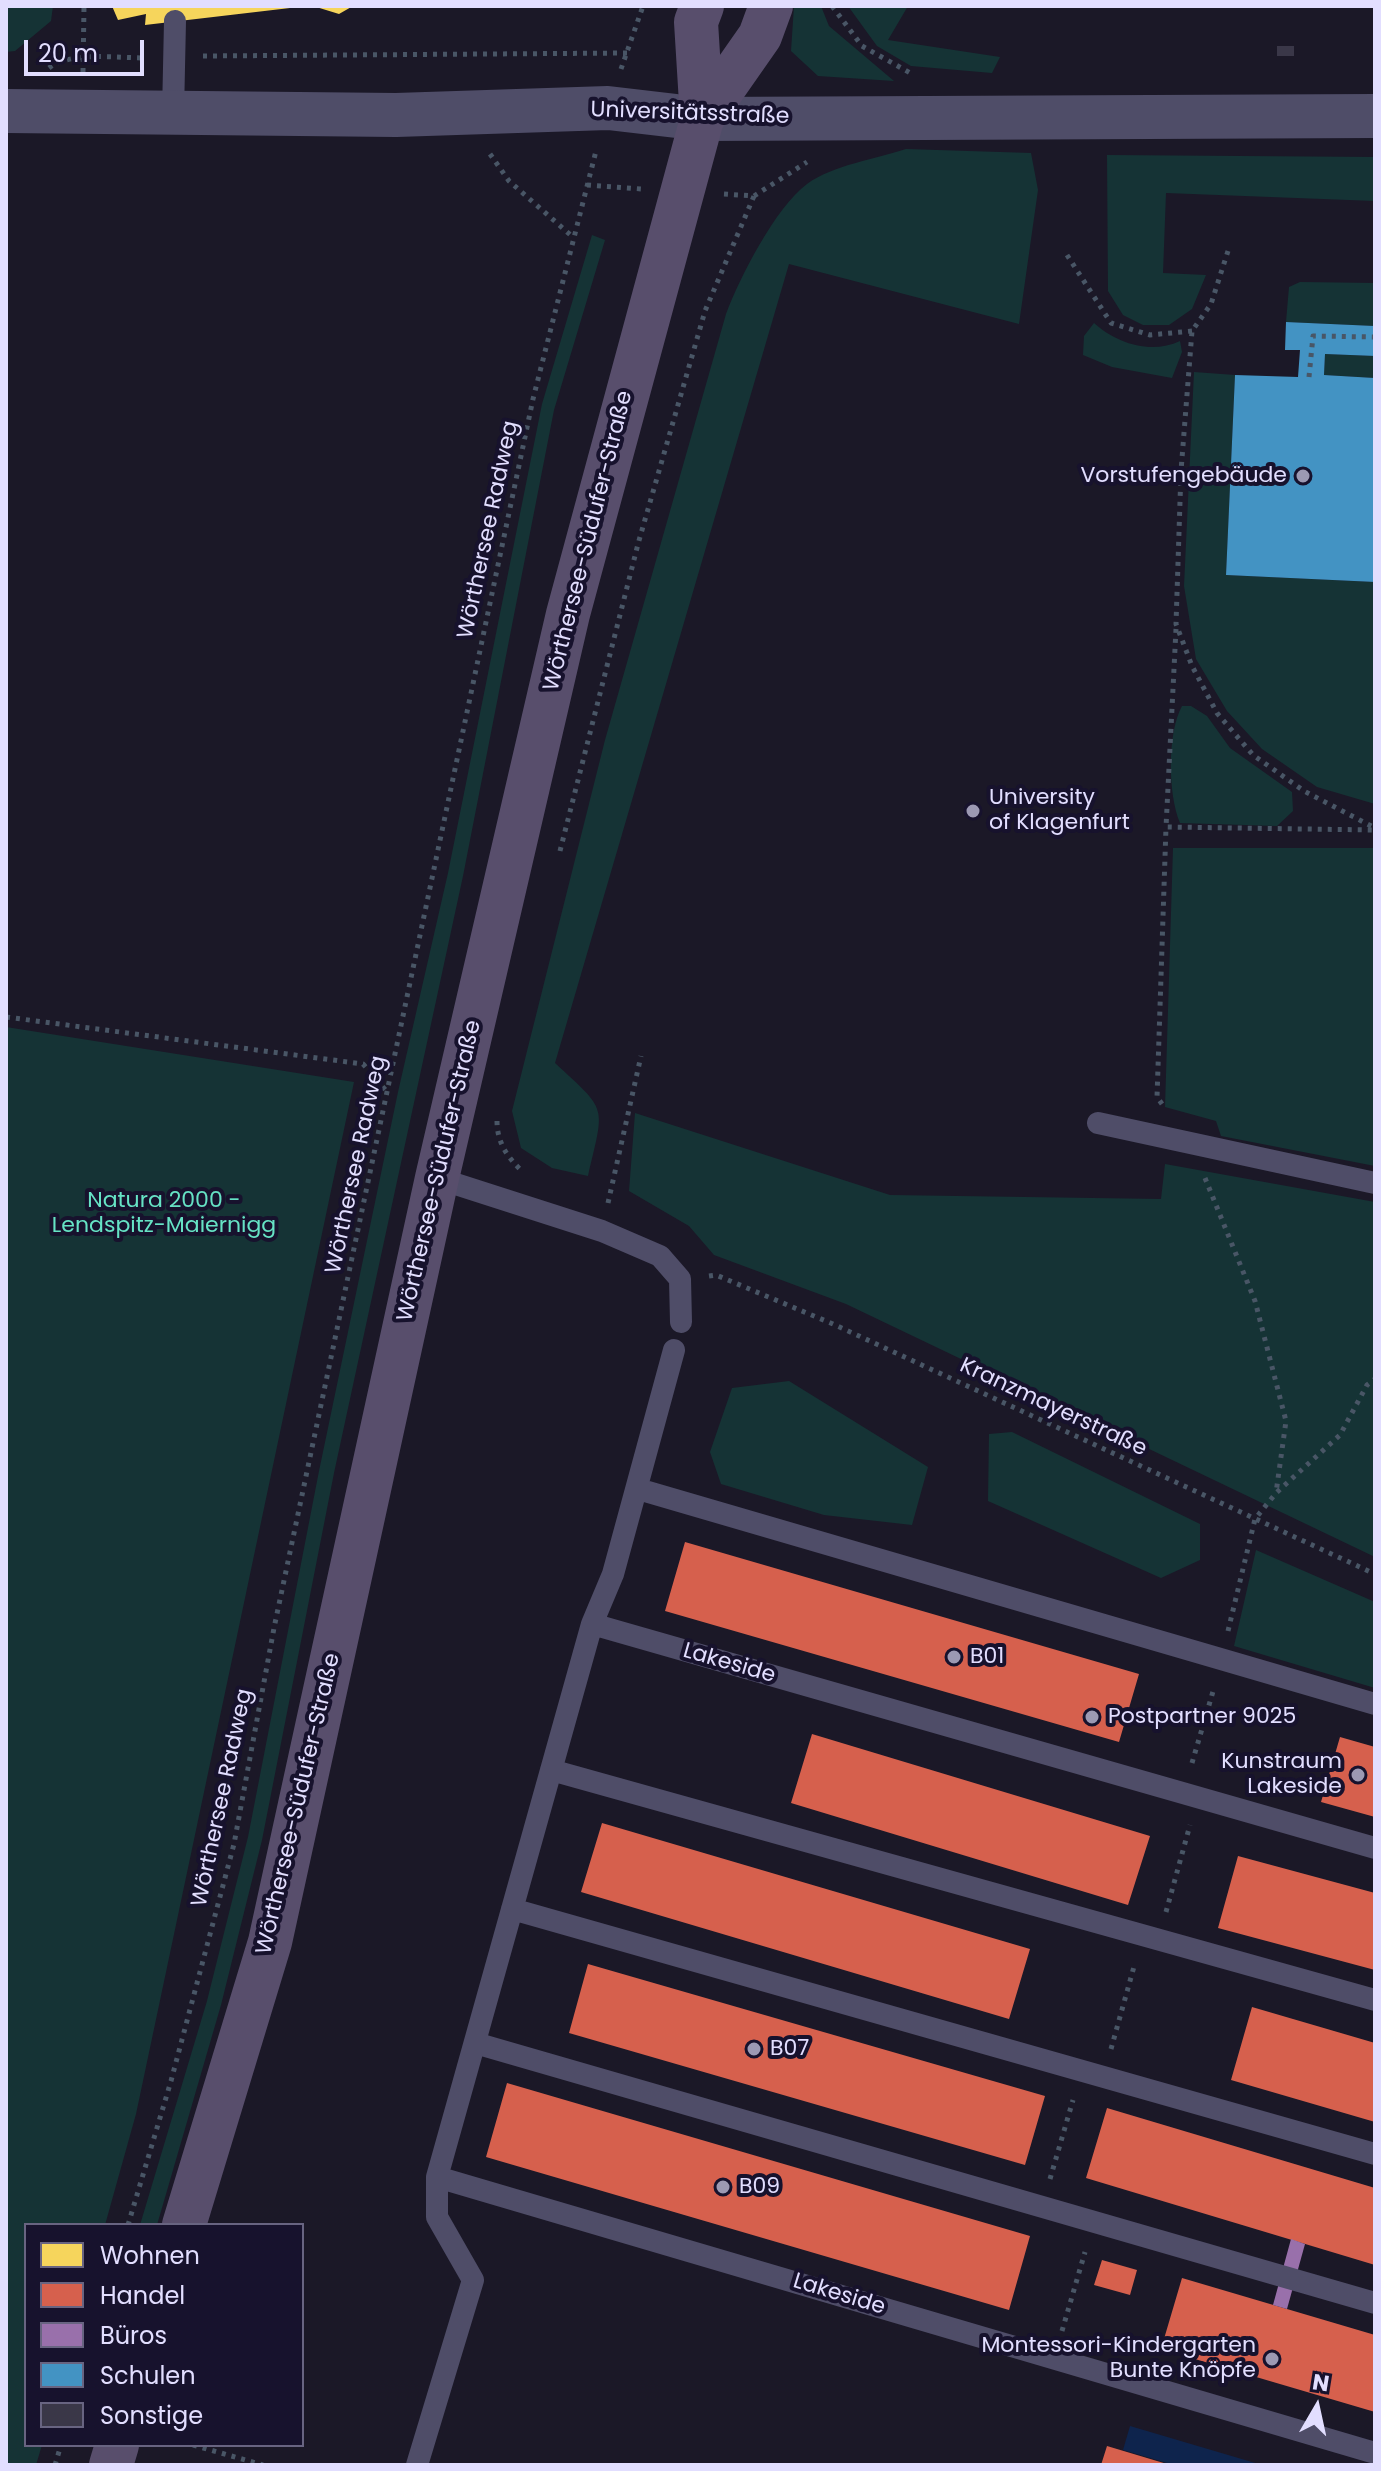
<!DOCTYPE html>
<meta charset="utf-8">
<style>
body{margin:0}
#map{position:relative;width:1381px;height:2471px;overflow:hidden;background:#1b1827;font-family:Poppins,sans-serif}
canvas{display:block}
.frame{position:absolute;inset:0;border:8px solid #e2deff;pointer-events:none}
.legend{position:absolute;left:24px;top:2223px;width:280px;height:224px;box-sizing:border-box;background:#17122d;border:2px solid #686481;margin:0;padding:10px 14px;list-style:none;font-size:24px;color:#e2deff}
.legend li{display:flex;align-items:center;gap:16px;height:40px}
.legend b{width:40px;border:2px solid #686481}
.north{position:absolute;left:1277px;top:2367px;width:80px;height:80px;-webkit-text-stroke:6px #17122d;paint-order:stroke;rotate:9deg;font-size:22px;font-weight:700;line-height:32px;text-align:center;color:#e2deff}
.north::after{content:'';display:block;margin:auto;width:28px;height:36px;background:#e2deff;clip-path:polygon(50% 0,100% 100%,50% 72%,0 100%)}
.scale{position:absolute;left:24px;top:40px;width:120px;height:36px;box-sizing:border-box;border:4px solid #e2deff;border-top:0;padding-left:10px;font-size:24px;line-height:28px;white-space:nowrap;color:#e2deff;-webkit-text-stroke:6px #17122d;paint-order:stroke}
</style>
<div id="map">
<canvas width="1381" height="2471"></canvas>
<div class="frame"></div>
<ul class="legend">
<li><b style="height:22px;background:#f6d55c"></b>Wohnen</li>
<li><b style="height:22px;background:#d6604d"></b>Handel</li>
<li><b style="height:22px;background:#9970ab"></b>Büros</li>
<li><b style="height:22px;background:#4393c3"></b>Schulen</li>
<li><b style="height:22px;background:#3a3748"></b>Sonstige</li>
</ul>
<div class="north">N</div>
<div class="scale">20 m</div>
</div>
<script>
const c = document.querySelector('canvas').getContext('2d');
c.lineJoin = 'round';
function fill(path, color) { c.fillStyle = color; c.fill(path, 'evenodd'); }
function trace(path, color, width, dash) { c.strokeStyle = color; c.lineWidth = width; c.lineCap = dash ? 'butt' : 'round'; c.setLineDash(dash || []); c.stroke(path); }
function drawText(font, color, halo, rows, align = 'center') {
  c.font = font + ' Poppins,sans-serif'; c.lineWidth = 8; c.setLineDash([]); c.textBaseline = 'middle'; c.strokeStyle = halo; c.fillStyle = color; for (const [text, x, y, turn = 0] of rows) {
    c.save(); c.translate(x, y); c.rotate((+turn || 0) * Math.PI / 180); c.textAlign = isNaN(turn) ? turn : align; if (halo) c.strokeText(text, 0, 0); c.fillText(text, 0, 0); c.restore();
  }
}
const green = new Path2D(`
 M6 6H53L51 21 15 51 6 52Z
 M794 6H821L829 26 894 81 818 76 791 51Z
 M848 6H908L888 40 1000 57 992 73 911 66 877 46Z
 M906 149 1031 153 1038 190 1019 324 789 264 555 1063C608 1112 605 1104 588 1176L552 1168 521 1148 512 1111 605 740 726 314C740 277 775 208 807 184 833 165 876 159 906 149Z
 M1107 155 1375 157V201L1166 193 1163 273 1206 275 1192 309 1169 325H1143L1123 315 1108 291Z
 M592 235 605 240 554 410 463 876 334 1473 262 1840 221 2005 157 2225H140L207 2001 248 1837 319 1471 398 1092 448 873 542 404Z
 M1300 282 1375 283V326L1286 322 1289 287Z
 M1094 323C1116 343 1151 355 1180 341L1182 352 1172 378 1112 367 1083 355 1084 336Z
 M1325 354 1375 356V378L1324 375Z
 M1194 372 1235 375 1226 575 1375 582V804L1317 787 1262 749 1227 711 1196 659 1184 586Z
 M1182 706H1191L1207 716 1230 748 1292 792 1293 811 1277 826 1180 823C1168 795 1167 733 1182 706Z
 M1173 848H1375V1166L1221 1136 1216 1121 1165 1107Z
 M6 1027 354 1082 136 2114 105 2225H26V2445H42L36 2465H6Z
 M635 1113 890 1195 1161 1199 1165 1164 1375 1202V1557L846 1304 714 1255 689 1226 629 1191Z
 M789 1381 928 1467 912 1525 824 1515 721 1484 710 1452 732 1388Z
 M1012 1432 1200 1524V1560L1161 1578 988 1501 989 1434Z
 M1256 1550 1375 1602V1688L1234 1646Z`);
const water = new Path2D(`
 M1130 2426 1262 2465H1174L1123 2450Z`);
const homes = new Path2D(`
 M112 6H289L290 8 145 25 146 14 118 20Z
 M313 6H353L339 14Z`);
const shops = new Path2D(`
 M685 1542 1139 1674 1119 1742 665 1611Z
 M812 1734 1150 1836 1128 1905 791 1803Z
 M1340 1737 1375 1747V1817L1321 1802Z
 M602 1823 1030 1949 1009 2019 581 1892Z
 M1238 1856 1375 1893V1970L1218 1928Z
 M588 1964 1045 2096 1025 2165 569 2033Z
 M1252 2007 1375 2043V2122L1231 2080Z
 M507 2083 1030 2236 1009 2310 486 2157Z
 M1107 2108 1375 2188V2265L1086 2178Z
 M1102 2260 1137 2270 1130 2295 1094 2285Z
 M1182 2278 1375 2335V2412L1161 2349Z
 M1107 2446 1167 2464V2465H1101Z`);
const offices = new Path2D(`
 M1291 2239 1305 2244 1287 2309 1273 2305Z`);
const schools = new Path2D(`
 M1286 322 1375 326V356L1325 354 1324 375 1375 378V582L1226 575 1235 375 1298 377 1300 350H1285Z`);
const building = new Path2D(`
 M1277 46H1294V56H1277Z`);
const path = new Path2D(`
 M832 6 862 46 912 74
 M203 56 627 53
 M49 68C70 51 118 58 145 58
 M621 69 643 6
 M83 72 84 6
 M490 154 509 181 574 238
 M587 185 642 189
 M724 194 754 196 807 162
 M1228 251 1211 304 1192 331 1181 471 1176 624 1192 666 1217 713 1253 755 1304 791 1375 828
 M1067 255 1111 323 1150 335 1192 331
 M1309 377 1313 336 1375 337
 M1176 629 1166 827 1374 830
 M560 851 638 544 705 311 754 196
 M6 1017 363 1064 388 1093
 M1162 1104 1157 1097 1166 827
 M497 1121C497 1142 507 1157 522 1171
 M1205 1178 1255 1301 1286 1421 1276 1493
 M608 1203 641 1056
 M709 1276 716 1275 833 1324 1375 1574
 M1228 1631 1255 1519 1276 1493 1340 1435 1367 1385 1375 1379
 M1192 1763 1214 1688
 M1166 1912 1190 1825
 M1111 2049 1135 1963
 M1050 2179 1073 2100
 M128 2225 171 2081 234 1844 274 1628 533 399 596 151
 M1062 2331 1085 2252
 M193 2445 263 2465
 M55 2465 61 2445`);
const service = new Path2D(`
 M173 114 175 21
 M1098 1123 1375 1183
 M437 1178 602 1231 660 1256 680 1279 681 1322
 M638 1489 1375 1704
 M592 1624 1375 1848
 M551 1770 1375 2000
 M512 1909 1375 2154
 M475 2043 1375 2303
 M437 2177 1375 2453
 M417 2465 473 2280 437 2217V2177L592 1624 613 1574 674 1350`);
const minor = new Path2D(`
 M6 111 396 115 608 108 702 119 1375 116`);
const primary = new Path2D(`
 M702 119 760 36 771 6
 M184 2225 270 1942 437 1178 568 614 702 119 696 22 702 6
 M111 2465 117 2445`);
const markers = [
 [1303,476,8,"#9c99b3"],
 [973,811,8,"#9c99b3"],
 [954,1657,8,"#9c99b3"],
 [1092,1717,8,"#9c99b3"],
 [1358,1775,8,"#9c99b3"],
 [754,2049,8,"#9c99b3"],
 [723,2187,8,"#9c99b3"],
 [1272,2359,8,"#9c99b3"]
];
const streetNames = [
 ["Universitätsstraße",690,114,2],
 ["Wörthersee Radweg",489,530,-78],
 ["Wörthersee-Südufer-Straße",589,541,-76],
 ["Wörthersee Radweg",357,1165,-78],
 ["Wörthersee-Südufer-Straße",440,1171,-77],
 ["Kranzmayerstraße",1053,1408,25],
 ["Lakeside",729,1664,16],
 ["Wörthersee Radweg",223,1798,-78],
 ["Wörthersee-Südufer-Straße",299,1804,-77],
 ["Lakeside",839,2295,17]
];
const poiNames = [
 ["Vorstufengebäude",1287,476,"right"],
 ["University",989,798],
 ["of Klagenfurt",989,823],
 ["B01",970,1657],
 ["Postpartner 9025",1108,1717],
 ["Kunstraum",1342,1762,"right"],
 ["Lakeside",1342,1787,"right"],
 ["B07",770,2049],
 ["B09",739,2187],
 ["Montessori-Kindergarten",1256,2346,"right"],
 ["Bunte Knöpfe",1256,2371,"right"]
];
const parkNames = [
 ["Natura 2000 -",164,1201],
 ["Lendspitz-Maiernigg",164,1226]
];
fill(green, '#153335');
fill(water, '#0e244d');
fill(homes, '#f6d55c');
fill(shops, '#d6604d');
fill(offices, '#9970ab');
fill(schools, '#4393c3');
fill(building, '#3a3748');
trace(path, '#495666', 5, [4, 6]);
trace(service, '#4f4d68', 22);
trace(minor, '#4f4d68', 44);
trace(primary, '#584e6c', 44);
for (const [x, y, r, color] of markers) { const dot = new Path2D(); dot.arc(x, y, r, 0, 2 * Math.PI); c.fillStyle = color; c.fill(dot); trace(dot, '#17122d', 3); }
drawText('22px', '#e2deff', '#17122d', streetNames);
drawText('22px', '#e2deff', '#17122d', poiNames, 'left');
drawText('22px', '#66e3c5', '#17122d', parkNames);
</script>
